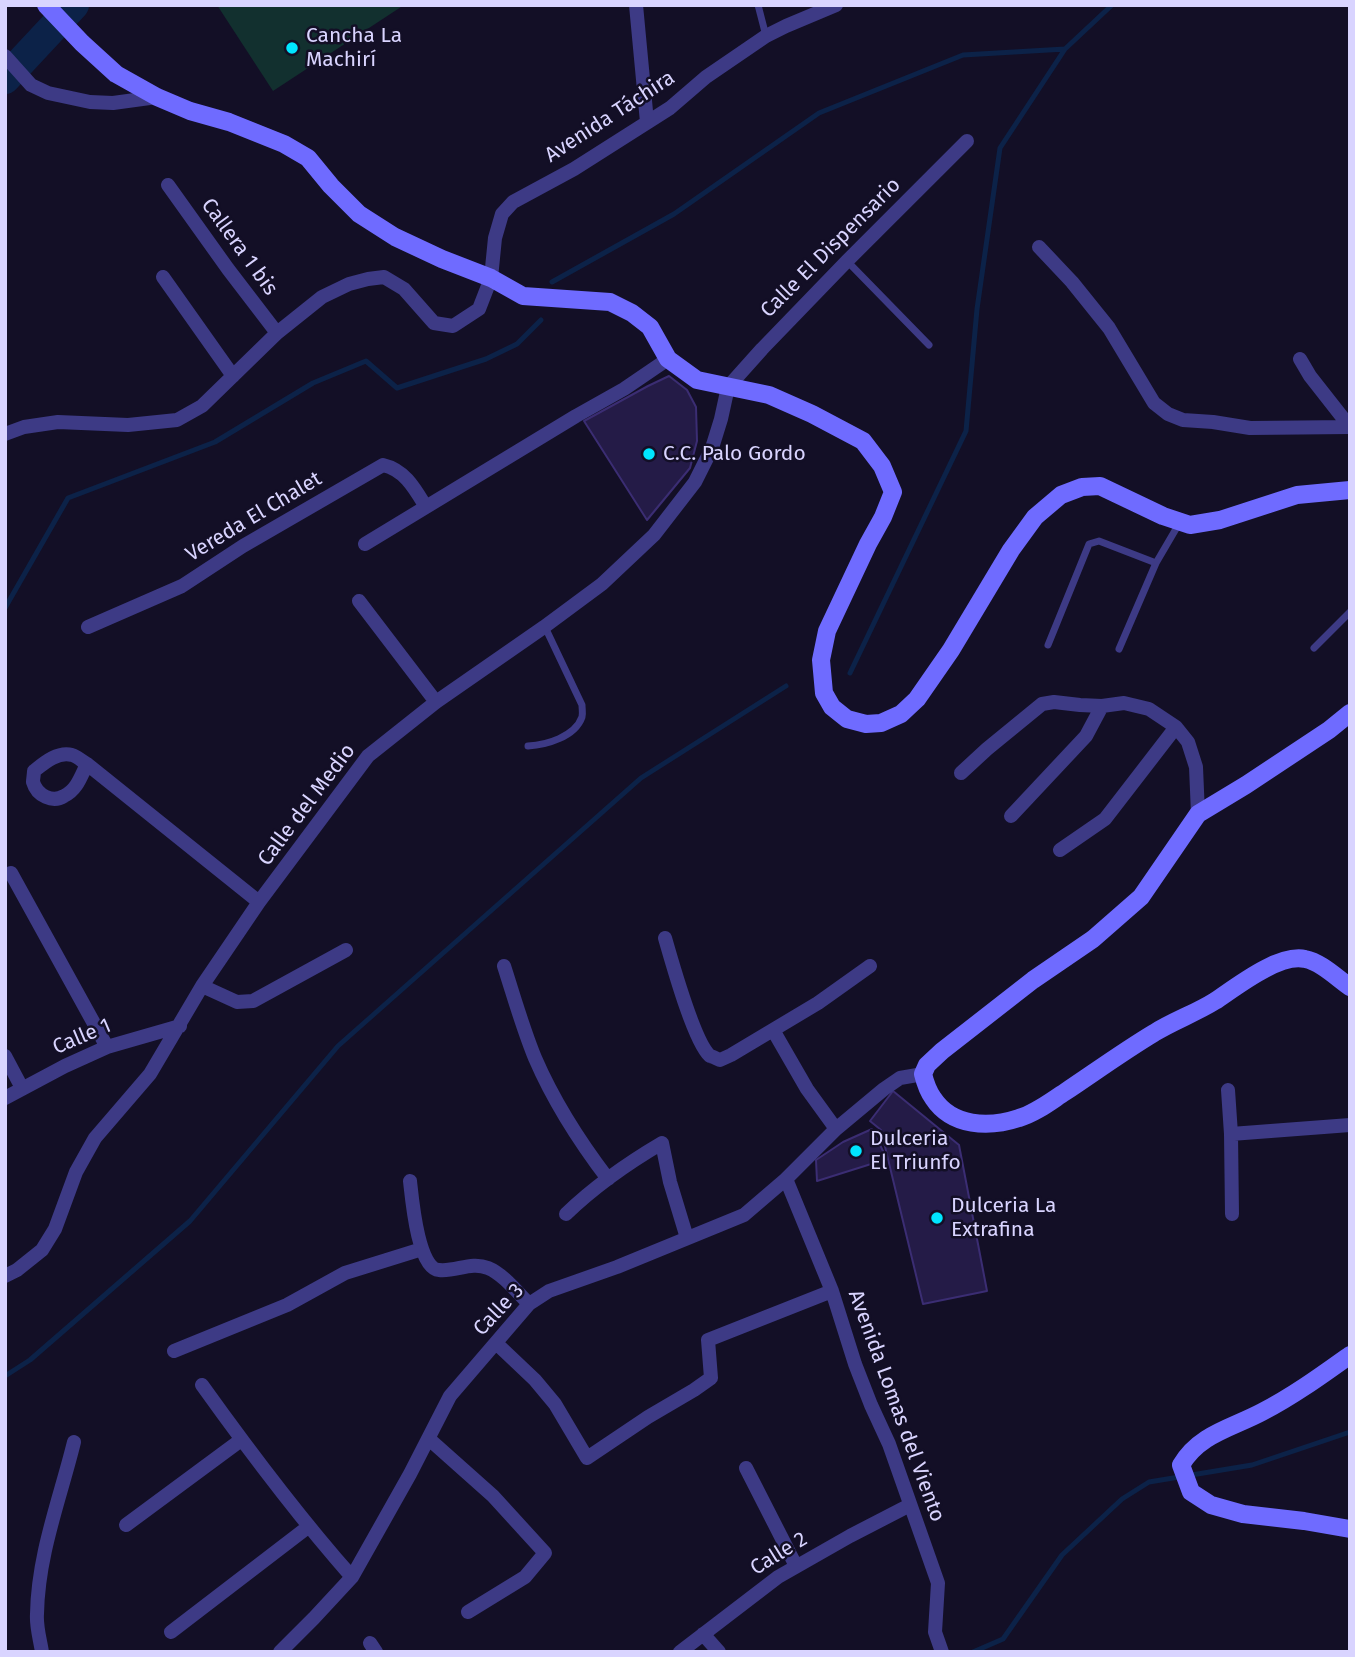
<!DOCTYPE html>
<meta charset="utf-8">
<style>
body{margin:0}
#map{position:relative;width:1355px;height:1657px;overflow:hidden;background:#130f26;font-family:"Fira Sans",sans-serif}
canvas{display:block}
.frame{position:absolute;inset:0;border:7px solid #d9d4ff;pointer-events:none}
</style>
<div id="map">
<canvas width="1355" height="1657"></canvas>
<div class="frame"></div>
</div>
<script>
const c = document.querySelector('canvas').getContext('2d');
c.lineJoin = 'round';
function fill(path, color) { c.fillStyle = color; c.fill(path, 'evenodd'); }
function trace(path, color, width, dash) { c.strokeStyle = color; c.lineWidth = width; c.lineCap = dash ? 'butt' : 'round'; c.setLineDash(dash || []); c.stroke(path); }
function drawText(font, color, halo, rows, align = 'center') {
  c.font = font + ' "Fira Sans",sans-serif'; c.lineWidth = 5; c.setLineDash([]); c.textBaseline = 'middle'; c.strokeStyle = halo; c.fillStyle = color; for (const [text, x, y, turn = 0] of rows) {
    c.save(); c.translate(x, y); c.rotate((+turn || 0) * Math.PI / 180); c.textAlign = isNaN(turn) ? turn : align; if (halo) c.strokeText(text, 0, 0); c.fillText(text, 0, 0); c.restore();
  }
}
const green = new Path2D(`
 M217 5H404L273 91Z`);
const stream = new Path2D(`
 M552 282 674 214 819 113 963 55 1065 49 1112 5
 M5 608 68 498 215 442 313 383 366 361 397 388 486 359 517 344 541 320
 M850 673 966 431 977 309 1000 148 1065 49
 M5 1376 30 1360 190 1221 338 1046 641 778 786 686
 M973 1652 1003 1639 1062 1555 1122 1499 1149 1482 1252 1465 1350 1432`);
const river = new Path2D(`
 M5 79 74 5`);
const building = new Path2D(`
 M669 376 687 390 696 407 697 441 690 468 647 520 584 421 648 386Z
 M893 1091 959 1145 987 1291 923 1304 881 1130 870 1121Z
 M872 1129 887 1159 817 1181 816 1160 843 1142Z`);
const service = new Path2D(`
 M758 5 766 36
 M847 261 929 345
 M1048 645 1089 544 1099 541 1156 563
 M1314 648 1350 612
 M1119 649 1156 563 1180 522
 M528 746C546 745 575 737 582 717 583 713 582 709 582 705L545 627`);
const minor = new Path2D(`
 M636 5 647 122
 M5 56 31 85 48 93 90 102 113 103 157 97
 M168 185 228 269 277 333
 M1039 247 1072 282 1109 328 1154 403 1168 414 1183 420 1213 422 1250 428 1350 427
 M163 277 233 376
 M1300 359 1310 376 1350 427
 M5 434 24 427 58 422 128 425 177 420 202 406 277 333 322 297 349 284 368 279 384 277 404 289 434 323 453 326 479 309 491 278 495 238 502 214 513 202 574 169 670 108 706 77 766 36 786 26 836 5
 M365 544 576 416 624 389 668 359
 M359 601 436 702
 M88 627 182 586 243 546 383 465C405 470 415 489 426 507
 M87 764C81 776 77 790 64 796 53 803 37 796 33 782 33 779 34 774 34 771 44 763 58 751 72 755 77 756 83 762 87 764L259 902
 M961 773 987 749 1042 704 1054 702 1080 705 1102 706 1124 703 1149 709 1176 727 1188 742 1196 767 1198 814
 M1011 816 1086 736 1102 706
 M1060 850 1105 819 1176 727
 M11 873 107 1047
 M665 938C672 962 694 1042 710 1056 712 1056 719 1060 720 1060L731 1055 818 1003 870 966
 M504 966C514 997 523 1029 535 1058 554 1102 579 1141 608 1179
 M202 986 237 1002 253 1001 346 950
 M773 1030 807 1089 836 1129
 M5 1056 22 1088
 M1228 1090 1231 1134 1232 1214
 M5 1098 65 1066 107 1047 180 1026
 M1231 1134 1350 1125
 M786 1179 832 1291 855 1364 871 1405 889 1444 938 1583 935 1632 942 1652
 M410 1181C412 1199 418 1269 439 1270 456 1272 471 1261 488 1268 503 1274 517 1292 529 1304
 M566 1214C595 1186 628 1163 662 1143L670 1182 687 1238
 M5 1276 17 1270 42 1250 55 1229 76 1172 95 1138 150 1074 202 986 259 902 368 756 436 702 544 627 602 584 654 535 695 482 712 448 721 419 728 387 762 349 847 261 967 141
 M496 1343 535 1380 555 1404 587 1458 648 1417 694 1390 711 1378 708 1340 832 1291
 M174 1351 287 1305 345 1273 422 1249
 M202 1385C250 1452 297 1515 352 1577
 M429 1439 493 1496 545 1553 525 1577 468 1612
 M746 1468 796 1566
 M126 1525 241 1440
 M171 1632 308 1527
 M703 1634 719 1652
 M370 1643 376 1652
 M42 1652C40 1639 36 1626 37 1614 38 1554 60 1499 74 1442
 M280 1652 314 1618 352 1577 410 1474 450 1396 529 1304 549 1291 617 1267 744 1215 786 1179 836 1129 884 1089 900 1078 923 1074
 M680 1652 778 1577 850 1536 910 1505`);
const secondary = new Path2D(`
 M46 5 82 43 116 74 157 97 190 111 229 122 284 144 308 158 331 186 359 214 395 237 442 259 491 278 523 296 610 302 632 313 650 327 668 359 697 380 769 395 812 414 863 441 882 466 893 492 883 517 868 544 827 631 821 660 824 693 832 707 847 719 866 724 881 723 901 714 917 699 951 650 1011 550 1035 517 1061 495 1082 487 1100 486 1163 516 1190 525 1220 520 1297 495 1350 490
 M1350 713 1329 730 1246 785 1198 814 1141 897 1093 939 1033 980 942 1051 927 1065 923 1074C925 1082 928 1091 933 1098 952 1127 989 1128 1019 1118 1036 1113 1051 1101 1065 1092 1095 1072 1124 1051 1154 1033 1173 1021 1196 1013 1215 1001 1236 987 1279 953 1305 959 1321 962 1337 978 1350 987
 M1350 1355C1322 1375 1293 1396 1262 1412 1232 1428 1199 1434 1181 1465L1191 1492 1211 1505 1243 1514 1304 1521 1350 1529`);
const markers = [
 [292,48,7,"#00e5ff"],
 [649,454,7,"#00e5ff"],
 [856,1151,7,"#00e5ff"],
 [937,1218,7,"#00e5ff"]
];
const poiNames = [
 ["Cancha La",306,36],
 ["Machirí",306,60],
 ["C.C. Palo Gordo",663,454],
 ["Dulceria",870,1139],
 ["El Triunfo",870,1163],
 ["Dulceria La",951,1206],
 ["Extrafina",951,1230]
];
const streetNames = [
 ["Avenida Táchira",610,117,-33],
 ["Callera 1 bis",239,247,54],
 ["Calle El Dispensario",831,248,-45],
 ["Vereda El Chalet",254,517,-31],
 ["Calle del Medio",307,805,-53],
 ["Calle 1",82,1037,-23],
 ["Calle 3",499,1310,-47],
 ["Avenida Lomas del Viento",896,1406,70],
 ["Calle 2",779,1554,-32]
];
fill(green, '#12302f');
trace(stream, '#0c2248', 5);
trace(river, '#0c2248', 30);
fill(building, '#241b47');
trace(building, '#3b2d73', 2);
trace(service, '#3d3a85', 7);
trace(minor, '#3d3a85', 14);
trace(secondary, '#6f6bff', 18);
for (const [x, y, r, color] of markers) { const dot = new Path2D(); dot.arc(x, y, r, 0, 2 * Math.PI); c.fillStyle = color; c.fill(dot); trace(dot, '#130f26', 2.5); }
drawText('21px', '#d9d4ff', '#130f26', poiNames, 'left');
drawText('21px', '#d9d4ff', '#130f26', streetNames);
</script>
